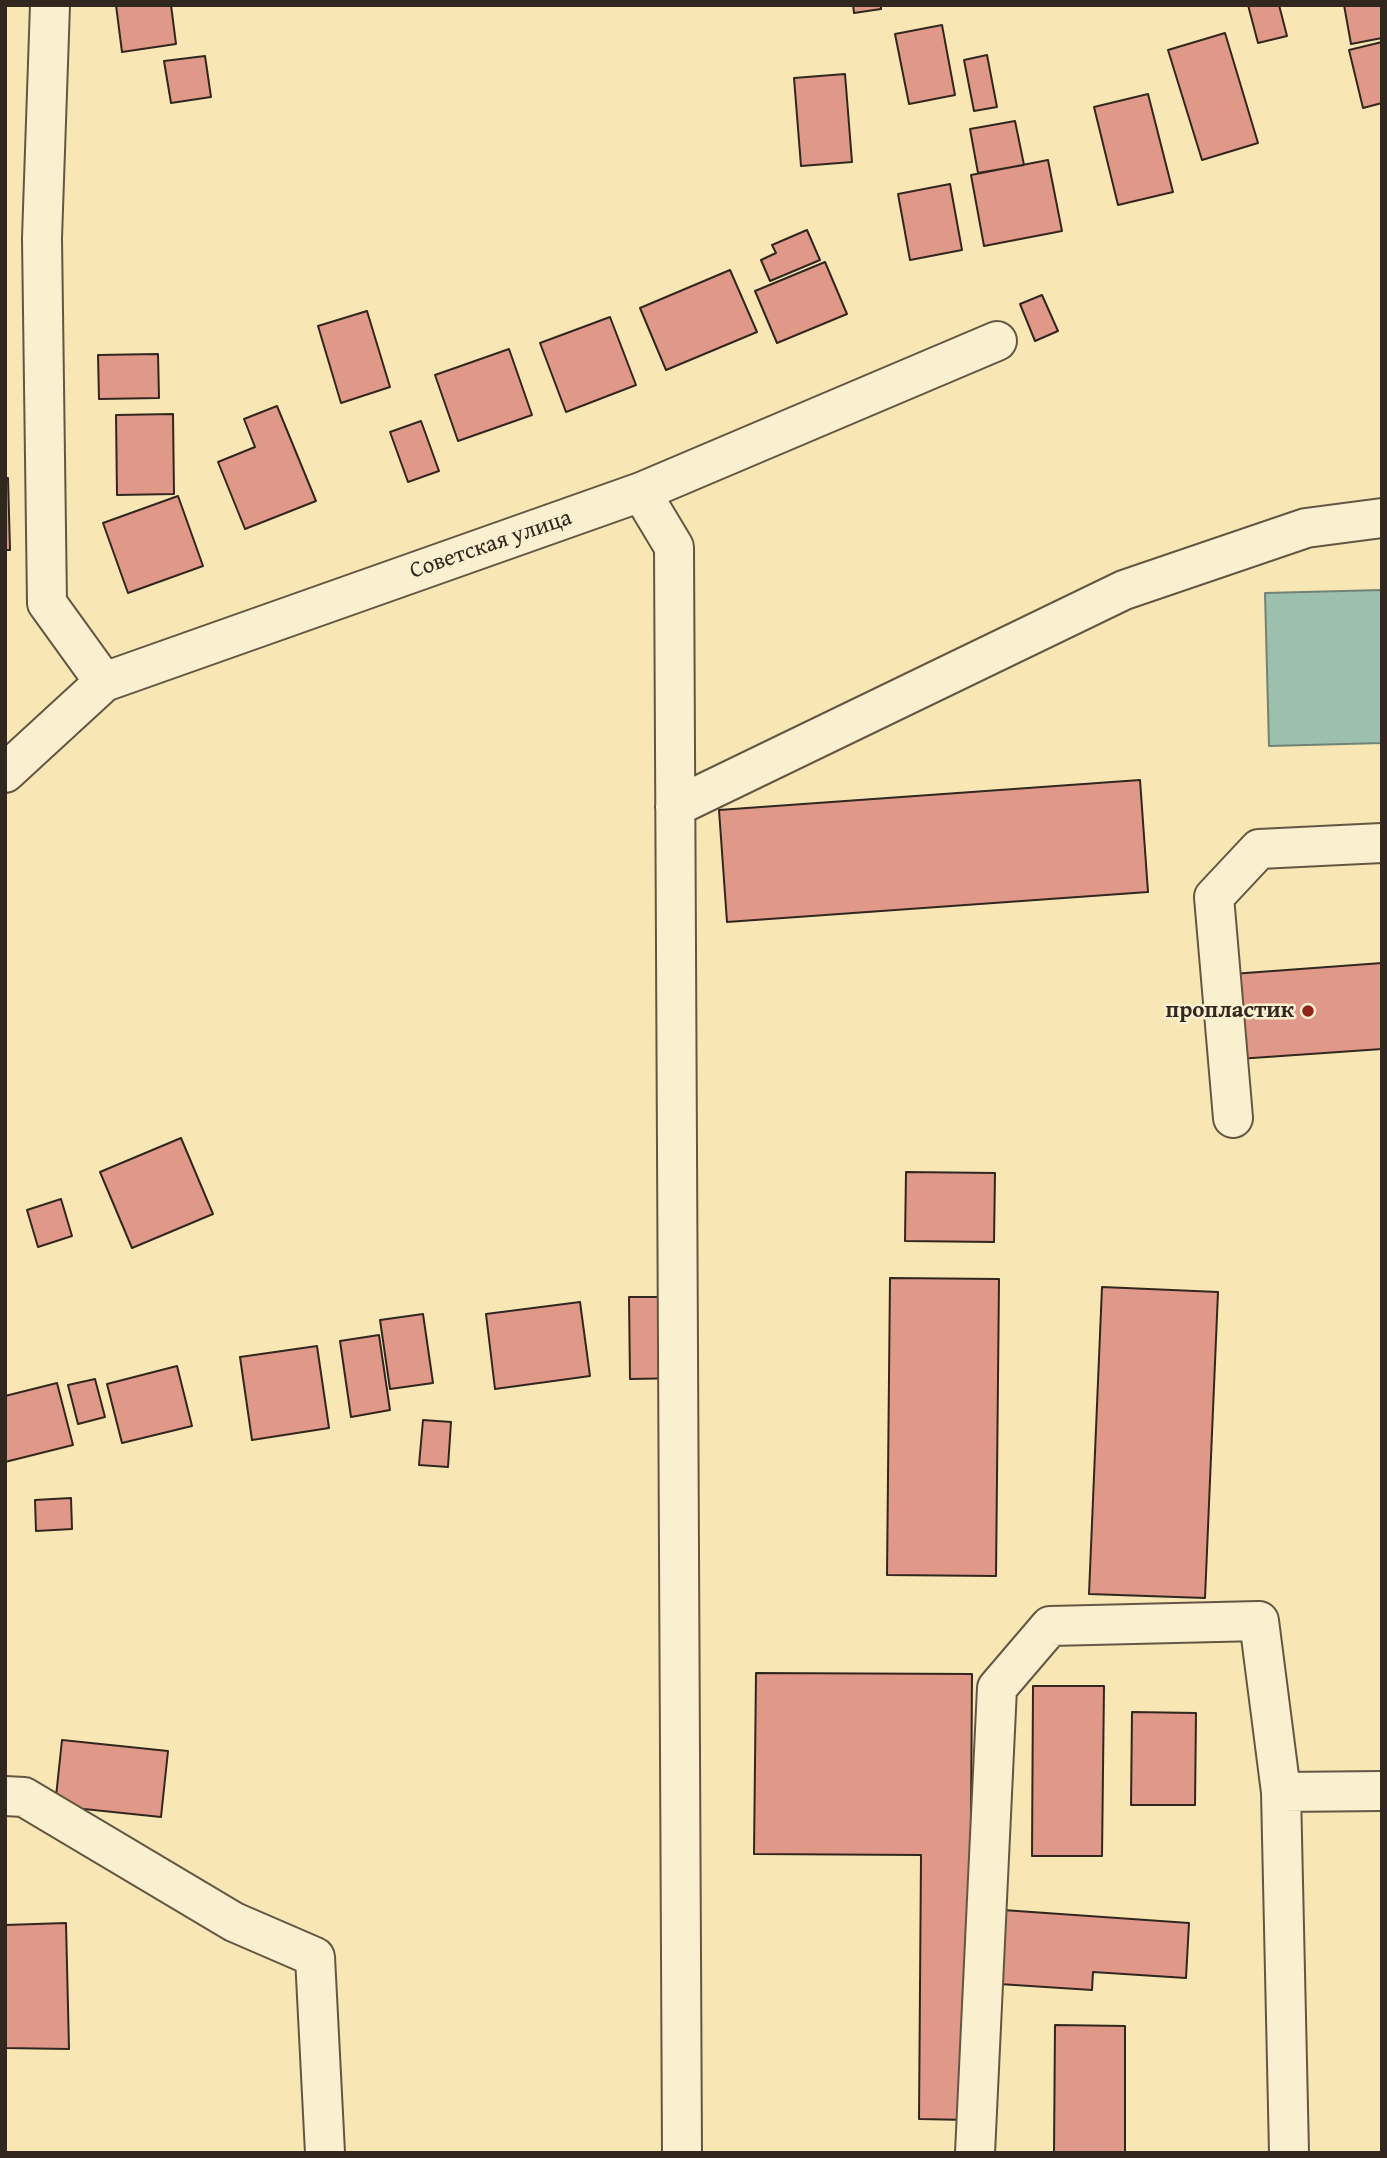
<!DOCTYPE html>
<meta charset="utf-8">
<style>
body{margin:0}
#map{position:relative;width:1387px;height:2158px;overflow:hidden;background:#f8e6b4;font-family:"Gentium Book Plus",serif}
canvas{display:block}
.frame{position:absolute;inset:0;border:7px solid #31271f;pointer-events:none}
</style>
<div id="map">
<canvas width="1387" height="2158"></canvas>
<div class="frame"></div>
</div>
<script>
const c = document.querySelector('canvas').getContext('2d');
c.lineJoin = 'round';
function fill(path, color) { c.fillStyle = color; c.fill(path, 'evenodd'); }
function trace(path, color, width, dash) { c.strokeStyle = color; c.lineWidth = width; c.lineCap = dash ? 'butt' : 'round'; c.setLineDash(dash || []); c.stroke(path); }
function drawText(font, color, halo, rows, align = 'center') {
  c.font = font + ' "Gentium Book Plus",serif'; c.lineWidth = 5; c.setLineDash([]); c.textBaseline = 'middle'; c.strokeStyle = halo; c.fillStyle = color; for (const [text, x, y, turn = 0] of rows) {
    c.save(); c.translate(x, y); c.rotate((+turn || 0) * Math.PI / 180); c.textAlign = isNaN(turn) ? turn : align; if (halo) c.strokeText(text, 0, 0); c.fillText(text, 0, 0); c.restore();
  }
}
const water = new Path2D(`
 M1382 590V743L1269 746 1265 593Z`);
const building = new Path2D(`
 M116 5H171L176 44 122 52Z
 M853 5H881V9L854 13Z
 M1248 5H1279L1287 36 1258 43Z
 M1344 5H1382V38L1351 44Z
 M942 25 955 95 909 104 895 34Z
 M1225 33 1258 143 1202 160 1168 50Z
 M1382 42V103L1363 108 1349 50Z
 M987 55 997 107 974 111 964 60Z
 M205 56 211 97 171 103 164 61Z
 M845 74 852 162 801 166 794 78Z
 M1148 94 1173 192 1118 205 1094 107Z
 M1015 121 1024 165 978 173 970 129Z
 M1048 160 1062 231 984 246 971 175Z
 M950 184 962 250 910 260 898 194Z
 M807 230 820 260 770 281 761 260 776 253 772 245Z
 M825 262 847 314 777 343 755 291Z
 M730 270 757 332 666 370 640 308Z
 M1042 295 1058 331 1035 341 1020 304Z
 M367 311 390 387 341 403 318 326Z
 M610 317 636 385 566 412 540 343Z
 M509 349 532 415 458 441 435 375Z
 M158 354 159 398 99 399 98 355Z
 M277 406 316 501 245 529 218 462 255 447 244 419Z
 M173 414 174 494 117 495 116 415Z
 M421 421 439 471 408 482 390 432Z
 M5 478H8L10 550H5Z
 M178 496 203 566 128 593 103 523Z
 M1140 780 1148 892 727 922 719 810Z
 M1382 963V1049L1238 1059 1232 974Z
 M181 1138 213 1214 132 1248 100 1172Z
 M906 1172 995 1173 994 1242 905 1241Z
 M61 1199 72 1236 38 1247 27 1210Z
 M890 1278 999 1279 996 1576 887 1575Z
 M1102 1287 1218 1292 1205 1598 1089 1594Z
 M629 1297H686V1378L630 1379Z
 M580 1302 590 1376 495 1389 486 1314Z
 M423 1314 433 1383 390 1389 380 1320Z
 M379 1335 390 1410 351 1417 340 1341Z
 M317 1346 329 1428 252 1440 240 1357Z
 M177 1366 192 1426 122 1443 107 1384Z
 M95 1379 105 1417 78 1424 68 1385Z
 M57 1383 73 1445 5 1462V1396Z
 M423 1420 451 1422 448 1467 419 1465Z
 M71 1498 72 1529 36 1531 35 1500Z
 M756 1673 972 1674 969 2120 919 2119 921 1855 754 1854Z
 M1033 1686H1104L1102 1856H1032Z
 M1132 1712 1196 1713 1195 1805H1131Z
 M62 1740 168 1751 161 1817 55 1806Z
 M1003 1910 1189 1923 1186 1978 1093 1972 1092 1990 999 1984Z
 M66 1923 69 2049 5 2048V1925Z
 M1055 2025 1125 2026V2153H1054Z`);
const minor = new Path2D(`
 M50 5 42 238 47 603 104 682
 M641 492 674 547 682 2153
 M5 773 104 682 641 492 997 341
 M675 807 1124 590 1306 528 1382 518
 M1233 1118 1214 897 1259 849 1382 843
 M1281 1792 1382 1791
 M5 1796 24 1797 234 1922 315 1957 325 2153
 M975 2153 997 1688 1050 1626 1259 1621 1281 1792 1289 2153`);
const markers = [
 [1308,1011,7,"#8f2418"]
];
const streetNames = [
 ["Советская улица",491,545,-19]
];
const poiNames = [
 ["пропластик",1294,1011]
];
fill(water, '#9dc0ae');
trace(water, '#728375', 2);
fill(building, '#e09988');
trace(building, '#31271f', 2);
trace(minor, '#635744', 42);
trace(minor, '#faefce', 38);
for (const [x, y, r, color] of markers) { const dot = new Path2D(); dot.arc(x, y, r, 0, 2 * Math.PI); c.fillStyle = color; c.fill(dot); trace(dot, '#faefce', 2.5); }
drawText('23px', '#31271f', '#faefce', streetNames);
drawText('bold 23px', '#31271f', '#faefce', poiNames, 'right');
</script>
